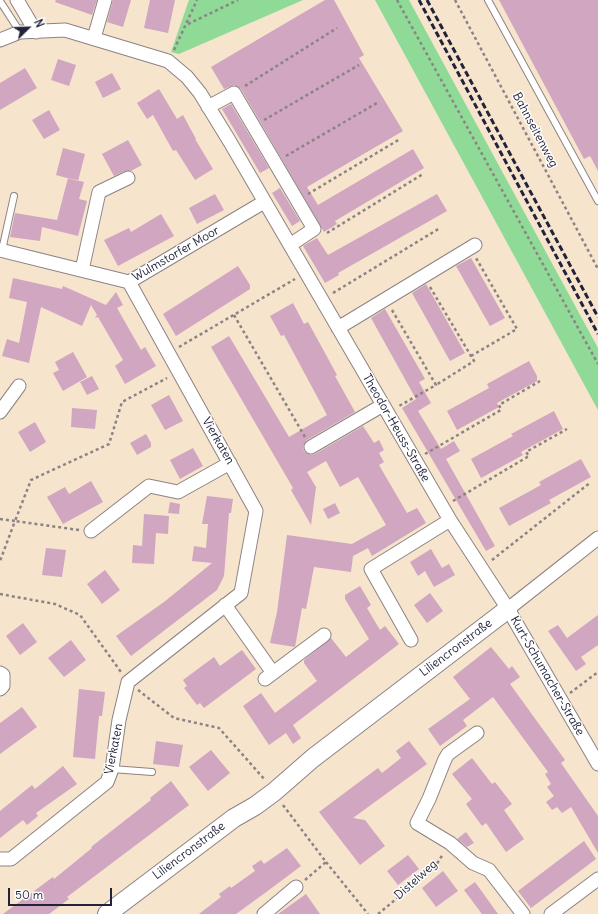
<!DOCTYPE html>
<meta charset="utf-8">
<style>
body{margin:0}
#map{position:relative;width:598px;height:914px;overflow:hidden;background:#f6e4cd;font-family:Delius,sans-serif}
canvas{display:block}
.north{position:absolute;left:8px;top:8px;width:40px;height:40px;-webkit-text-stroke:3px #fff;paint-order:stroke;rotate:67deg;font-size:11px;font-weight:700;line-height:16px;text-align:center;color:#22223b}
.north::after{content:'';display:block;margin:auto;width:14px;height:18px;background:#22223b;clip-path:polygon(50% 0,100% 100%,50% 72%,0 100%)}
.scale{position:absolute;left:8px;top:888px;width:104px;height:18px;box-sizing:border-box;border:2px solid #22223b;border-top:0;padding-left:5px;font-size:12px;line-height:14px;white-space:nowrap;color:#22223b;-webkit-text-stroke:3px #fff;paint-order:stroke}
</style>
<div id="map">
<canvas width="598" height="914"></canvas>
<div class="north">N</div>
<div class="scale">50 m</div>
</div>
<script>
const c = document.querySelector('canvas').getContext('2d');
c.lineJoin = 'round';
function fill(path, color) { c.fillStyle = color; c.fill(path, 'evenodd'); }
function trace(path, color, width, dash) { c.strokeStyle = color; c.lineWidth = width; c.lineCap = dash ? 'butt' : 'round'; c.setLineDash(dash || []); c.stroke(path); }
function drawText(font, color, halo, rows, align = 'center') {
  c.font = font + ' Delius,sans-serif'; c.lineWidth = 3; c.setLineDash([]); c.textBaseline = 'middle'; c.strokeStyle = halo; c.fillStyle = color; for (const [text, x, y, turn = 0] of rows) {
    c.save(); c.translate(x, y); c.rotate((+turn || 0) * Math.PI / 180); c.textAlign = isNaN(turn) ? turn : align; if (halo) c.strokeText(text, 0, 0); c.fillText(text, 0, 0); c.restore();
  }
}
const green = new Path2D(`
 M189 0H303L179 54 171 52Z
 M375 0H409L598 348V410Z`);
const building = new Path2D(`
 M56 0H97L92 15 55 2Z
 M113 0H131L123 27 107 22Z
 M150 0H175L168 33 144 28Z
 M325 0H334L364 55 359 58 403 131 307 187 318 205 413 149 424 168 335 221 337 224 324 232 241 89 234 85 224 89 211 67Z
 M499 0H598V171L590 156 584 159Z
 M58 59 76 65 69 86 51 80Z
 M25 68 37 88 0 110V83Z
 M112 73 121 89 103 98 95 82Z
 M159 89 177 119 183 115 196 139H195L213 169 195 180 176 150 173 151 153 115 147 119 137 103Z
 M231 104 269 168 260 173 222 109Z
 M49 110 60 130 44 139 32 120Z
 M128 140 142 165 131 171H125L114 176 102 154Z
 M63 148 85 154 78 181 56 175Z
 M68 178 84 182 79 199 87 201 78 236 42 227 40 241 10 237 15 213 57 220Z
 M280 188 300 221 292 226 272 193Z
 M215 194 224 210 197 224 189 208Z
 M437 194 447 211 338 273 339 275 325 283 303 246 317 238 328 255Z
 M161 214 174 236 118 266 104 240 129 228 131 232Z
 M471 258 505 318 490 326 456 266Z
 M238 266 250 285V289L176 336 163 314Z
 M13 278 62 289 63 286 106 305 116 292 123 305 117 308 141 350 145 347 156 366 125 384 115 366 123 360 98 317 95 318 97 315 91 305 82 326 41 307 29 363 2 356 7 339 19 343 27 302 9 298Z
 M426 284 465 353 450 361 412 293Z
 M293 303 304 324 308 322 337 375 335 376 355 412 307 440 303 447 304 451 311 455 315 454 363 426 374 443 379 440 384 450 379 453 384 462 379 465 407 513 417 508 426 523 372 556 368 548 353 556 351 572 314 567 306 609 302 608 295 647 270 643 277 612 287 535 352 544 386 525 358 477 340 487 326 461 307 472 316 487 311 525 291 490 293 488 211 347 229 336 289 437 327 415 284 335 281 336 270 316Z
 M385 309 425 379 419 382 431 403 418 411 441 449 454 441 460 451 446 459 495 546 486 551 402 408 416 399 371 318Z
 M73 352 87 377 63 391 53 373 59 370 55 362Z
 M529 361 537 376V381L497 403 499 407 457 430 447 411 489 388 487 384Z
 M92 376 99 389 87 395 80 382Z
 M169 395 183 421 165 430 151 405Z
 M72 408 97 410 95 429 71 427Z
 M554 411 563 429 521 452 523 455 481 478 471 459 513 436 511 434Z
 M35 422 46 442 30 452 18 432Z
 M146 434 151 443V447L137 455 130 443Z
 M193 448 203 466 180 479 170 460Z
 M581 459 591 477 549 500 551 503 509 526 499 508 541 485 539 482Z
 M91 481 103 502 63 524 47 497 65 487 69 494Z
 M207 496 233 499 231 513H229L224 576 217 590 131 656 116 636 164 602 212 563 192 561 194 546 206 548 208 524H202Z
 M170 502 180 504 179 514 168 513Z
 M335 503 340 513 328 519 323 509Z
 M144 514 169 516 168 534 156 533 154 564 132 563 133 545 142 546Z
 M46 548 66 550 62 577 42 575Z
 M431 549 442 568 449 564 455 575 434 587 425 571 418 576 410 562Z
 M105 570 120 590 102 604 87 584Z
 M360 586 371 605 367 608 380 630 385 626 399 644 293 725 301 738 293 744 286 733 269 745 243 706 261 693 275 713 317 681 304 663V660L331 638 346 657 369 639 345 599V595Z
 M430 593 443 611 427 623 414 605Z
 M598 615V645L581 657 586 664 576 671 548 631 558 625 567 638Z
 M23 623 37 642 20 655 6 636Z
 M71 640 86 660 64 677 48 658Z
 M491 647 509 669 512 666 520 677 510 684 565 760 561 763 598 816V853L571 807 562 813 557 807 552 810 546 802 554 796 547 787 551 784 545 774 548 772 493 697 463 720 467 726 440 746 428 729 470 699 453 677Z
 M242 650 256 669 204 708 200 703 197 705 184 688 187 686 183 680 214 657 220 666Z
 M79 689 105 692 102 716H99L95 759 73 757Z
 M22 707 37 727 0 754V723Z
 M156 741 183 745 179 767 153 764Z
 M409 741 427 764 353 818 365 820 385 846 360 865 319 812 378 768 382 773 401 758 396 751Z
 M211 750 230 773 208 791 189 767Z
 M472 758 492 784 495 782 512 804 504 810 524 839 506 852 486 823 482 826 466 804 472 799 452 774Z
 M63 766 77 784 36 813 38 816 27 825 23 820 0 838V811L32 785 35 789Z
 M171 781 189 805 67 897 69 899 49 914H3L53 877 54 879 92 848 91 847 151 800 150 798Z
 M466 832 474 843 467 847 457 839Z
 M584 841 596 859 531 908 518 891Z
 M287 848 301 866 269 890 236 914H199L221 897 219 894 230 886 231 888 255 871 252 866 261 860 264 864Z
 M408 855 419 869 398 885 387 871Z
 M443 871 458 891 436 907 422 888Z
 M475 882 498 914H482L464 890Z
 M306 894 320 914H278Z`);
const path = new Path2D(`
 M397 0 598 364
 M455 0 598 269
 M188 24 238 0
 M174 50 197 0
 M245 86 337 28
 M264 120 359 65
 M286 156 377 103
 M308 194 400 139
 M327 233 423 174
 M430 287 474 361 436 385
 M333 293 440 228
 M392 310 436 385 399 406
 M234 315 305 437
 M179 347 295 279
 M471 356 517 329 476 258
 M425 454 501 410 499 405 540 381
 M453 501 529 456 526 452 567 429
 M0 519 15 521 0 561
 M79 530 15 521 31 480 109 444 122 402 167 378
 M492 560 591 482
 M0 594 55 604 80 615 121 672
 M138 690 174 718 219 728 265 780
 M570 693 598 672
 M283 805 326 862 305 880
 M326 862 368 914
 M378 914 435 867 443 854`);
const lane = new Path2D(`
 M488 0 598 201
 M0 1 20 32
 M2 250 14 196
 M112 769 152 772`);
const street = new Path2D(`
 M17 0 36 32
 M94 38 105 0
 M0 40 20 32 65 30 168 61 187 77 200 93 230 142 450 520 508 609 598 764
 M208 107 234 93 314 229 290 245
 M0 250 129 282 264 202
 M82 270 99 192 128 178
 M338 328 475 245
 M0 412 19 386
 M311 447 383 405
 M91 531 149 486 178 492 230 463
 M225 605 273 673 265 679
 M508 609 598 538
 M411 640 371 569 450 520
 M0 673 3 675V686L0 689
 M273 673 324 635
 M477 733 448 754 445 759 429 799 417 823 450 843 473 863 489 870 523 914
 M0 859H11L107 782 112 769 119 720 128 682 241 593 256 511 129 282
 M264 914 296 887
 M551 914 598 879`);
const secondary = new Path2D(`
 M107 914 234 818 255 806 274 792 313 758 508 609`);
const rail = new Path2D(`
 M419 0 598 334
 M427 0 598 317`);
const streetNames = [
 ["Bahnseitenweg",535,130,62],
 ["Wulmstorfer Moor",176,254,-30],
 ["Theodor-Heuss-Straße",396,428,60],
 ["Vierkaten",218,441,60],
 ["Liliencronstraße",456,648,-37],
 ["Kurt-Schumacher-Straße",547,676,60],
 ["Vierkaten",114,749,-79],
 ["Liliencronstraße",189,851,-37],
 ["Distelweg",416,880,-42]
];
fill(green, '#8eda96');
fill(building, '#d0a6c0');
trace(lane, '#8c8384', 8);
trace(street, '#8c8384', 15);
trace(secondary, '#8c8384', 20);
trace(path, '#8c8384', 2.5, [3, 3]);
trace(lane, '#fff', 6);
trace(street, '#fff', 13);
trace(secondary, '#fff', 18);
trace(rail, '#22223b', 3, [6, 3]);
drawText('12px', '#22223b', '#fff', streetNames);
</script>
